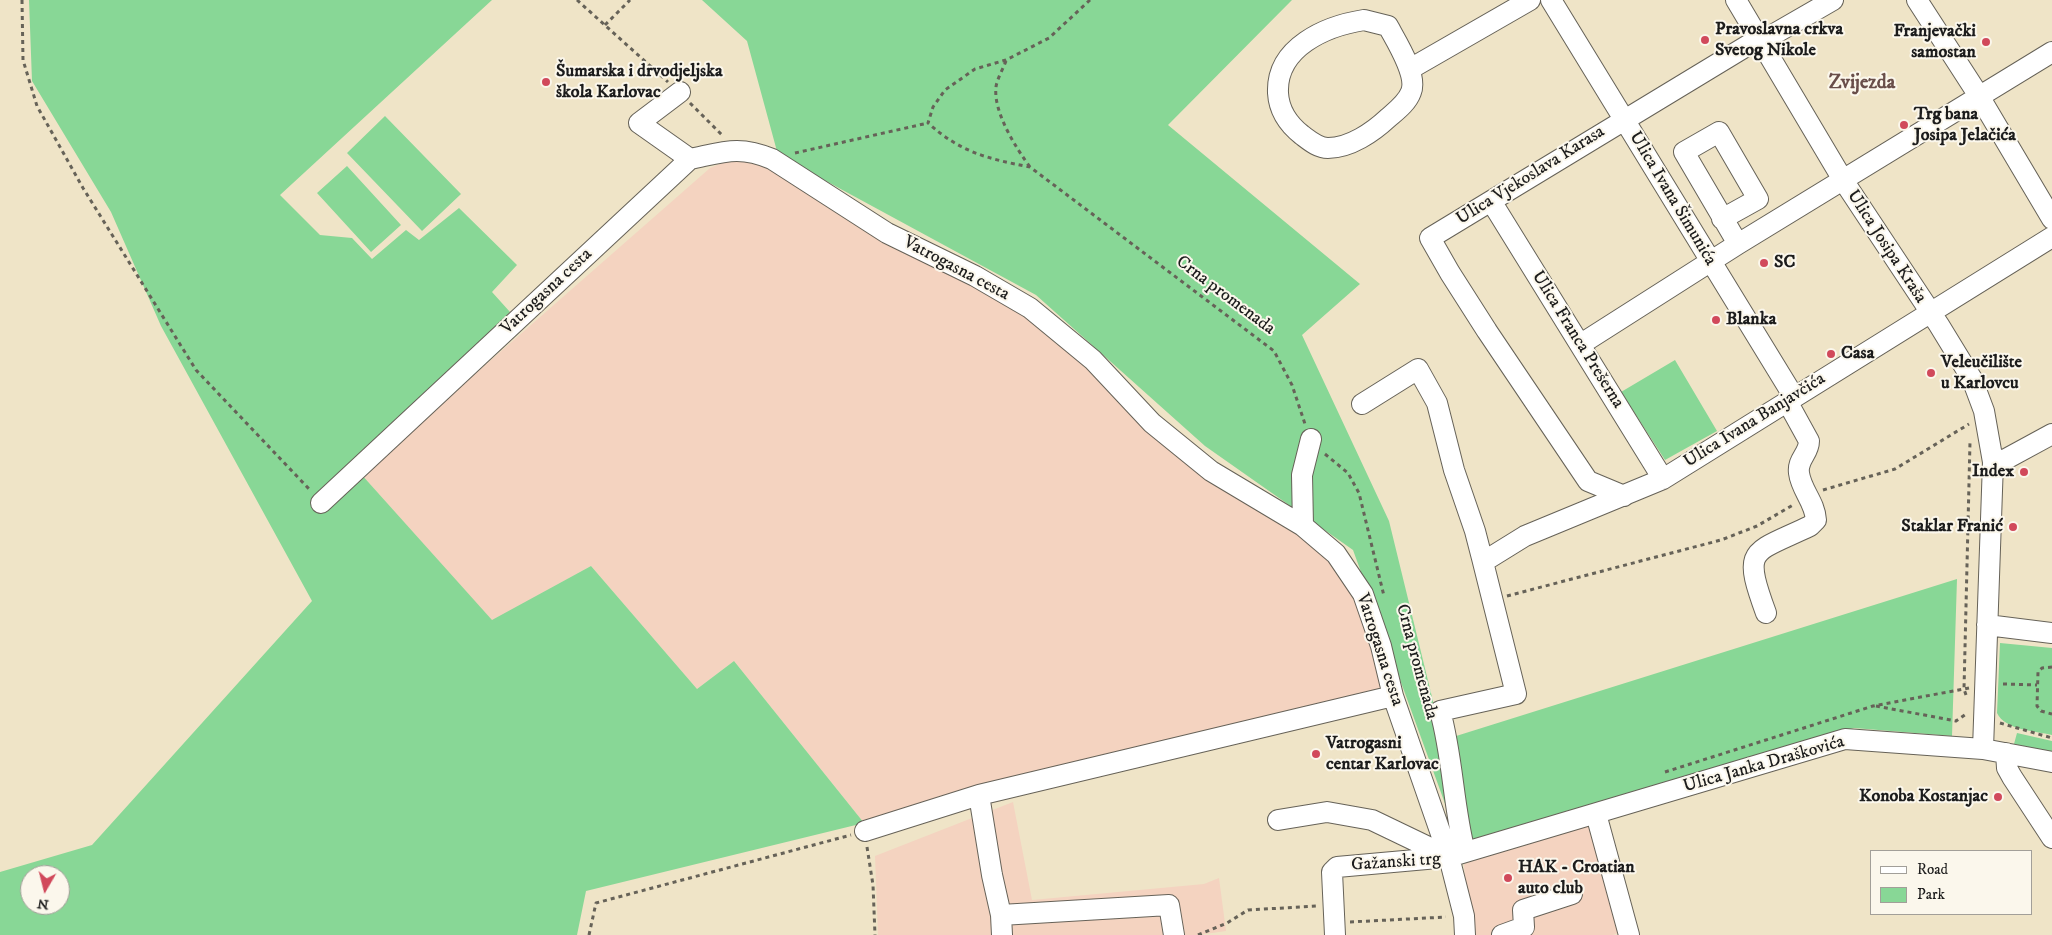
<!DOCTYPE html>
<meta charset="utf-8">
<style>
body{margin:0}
#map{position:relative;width:2052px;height:935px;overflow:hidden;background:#efe4c7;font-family:"IM FELL DW Pica",serif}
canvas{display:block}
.legend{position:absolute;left:1870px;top:850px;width:162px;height:65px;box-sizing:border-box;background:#fbf7ec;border:1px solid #a29f99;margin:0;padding:6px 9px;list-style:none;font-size:15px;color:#1c1c1c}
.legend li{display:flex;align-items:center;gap:10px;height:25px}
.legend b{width:25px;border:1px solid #a29f99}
.north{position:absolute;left:20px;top:865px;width:50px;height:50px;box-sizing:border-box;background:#fbf7ec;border:1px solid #a29f99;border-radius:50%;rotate:188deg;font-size:14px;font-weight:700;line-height:20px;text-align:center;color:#1c1c1c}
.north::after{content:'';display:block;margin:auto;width:18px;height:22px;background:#d1495b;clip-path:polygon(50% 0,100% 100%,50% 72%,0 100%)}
</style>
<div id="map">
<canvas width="2052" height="935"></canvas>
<ul class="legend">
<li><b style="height:6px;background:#fff"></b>Road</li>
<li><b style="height:14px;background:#88d796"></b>Park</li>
</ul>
<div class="north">N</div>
</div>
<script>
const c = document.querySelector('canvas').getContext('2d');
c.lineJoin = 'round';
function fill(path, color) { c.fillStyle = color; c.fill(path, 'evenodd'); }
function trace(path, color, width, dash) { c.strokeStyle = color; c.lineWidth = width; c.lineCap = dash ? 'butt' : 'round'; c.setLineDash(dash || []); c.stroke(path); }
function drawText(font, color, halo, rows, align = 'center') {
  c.font = font + ' "IM FELL DW Pica",serif'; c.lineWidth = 4; c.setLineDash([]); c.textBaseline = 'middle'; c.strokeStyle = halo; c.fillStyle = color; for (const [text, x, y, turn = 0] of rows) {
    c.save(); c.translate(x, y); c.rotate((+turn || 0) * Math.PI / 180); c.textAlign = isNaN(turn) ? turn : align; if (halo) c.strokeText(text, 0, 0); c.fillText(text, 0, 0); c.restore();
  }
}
const built = new Path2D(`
 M739 156 771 166 1030 313 1090 364 1332 556 1360 597 1385 692 864 823 734 661 697 689 591 566 492 621 361 474 710 168Z
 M1013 802 1032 900 1204 884 1219 878 1226 931 1198 935H878L875 856Z
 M1587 823 1622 931 1613 935H1468L1464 864Z`);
const green = new Path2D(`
 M29 0H492L280 195 320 235 352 238 372 259 406 230 419 240 459 208 517 265 492 292 510 312 348 469 361 474 492 620 591 566 697 689 734 661 864 823 586 891 577 935H0V872L92 845 312 601 161 326 111 212 32 81ZM30 875H60V905H30Z
 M702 0H1292L1168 125 1360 284 1302 335 1389 521 1442 738 1453 737 1957 579 1952 736 1854 728 1460 845 1353 550 1205 446 1036 295 778 155 747 41Z
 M385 116 461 194 422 231 347 153Z
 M347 166 401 225 371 252 317 193Z
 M1675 360 1717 431 1665 460 1621 392Z
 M2000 643 2052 648V735C2035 731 2005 730 1997 713Z
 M2017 733 2052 741V752L2014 744Z`);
const path = new Path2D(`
 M22 0 23 60 37 106 83 188 196 370 310 490
 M577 0 668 82
 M1090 0 1049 38 1006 60 975 69 945 90 933 107 928 123C960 152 988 159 1030 167L1274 351 1292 385 1305 424
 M605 25 630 0
 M1006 61C1003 69 997 79 996 87 993 112 1016 148 1030 167
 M690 103 723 136
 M795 153 928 123
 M1325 454 1348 473 1359 493 1384 596
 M1823 490 1895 469 1969 424
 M1507 596 1721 540 1757 526 1793 505
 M2052 667 2042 668 2038 672 2037 706 2041 711 2052 714
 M2003 684 2037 685
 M1966 695 1964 689 1970 442
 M1876 706 1956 721 1966 714
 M2000 723 2052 738
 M1665 772 1873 706 1969 688
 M867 847 873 885 875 935
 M1350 922 1446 917
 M589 935 596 903 851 835
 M1198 935 1227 923 1248 910 1317 906`);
const minor = new Path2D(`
 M1551 0 1794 397
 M1736 0 1843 180 1939 325 1972 379 1984 411 1993 462 1983 749
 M1917 0 1979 96 2052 219
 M1364 20 1388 26C1396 41 1418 75 1411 92 1407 103 1396 111 1388 118 1373 132 1350 148 1328 148 1318 148 1310 141 1302 135 1288 124 1279 111 1278 93 1276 47 1326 26 1364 20Z
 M1410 69 1530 0
 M680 92 639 123 690 159
 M1491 201 1663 479
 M1722 219 1758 199 1719 132 1684 152 1738 244
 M1581 344 1738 244 2052 52
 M1362 404 1418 369 1437 403 1454 470 1475 531 1483 562 1525 536 1663 479 2052 237
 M1993 462 2006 459 2052 434
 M1624 496 1588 481 1487 331 1450 273 1430 238 1750 44 1762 41 1833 0
 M321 503 690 159C724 152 739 145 772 159L887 233 975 276 1030 308 1093 360 1152 423 1211 471 1303 526 1336 554 1363 594 1381 646 1393 696 1449 857 1464 916 1465 935
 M1303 526 1302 475 1311 439
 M1766 613C1742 547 1751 554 1810 526L1816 520C1815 502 1801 490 1799 473 1797 459 1809 454 1809 441L1787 401
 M1987 625 2052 633
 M2006 753 2007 768 2012 777 2052 838
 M979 795 992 875 1001 915 1169 905 1174 935
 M1596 814 1629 935
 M1278 820 1327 812 1372 820 1449 857
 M865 831 979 795 1393 696
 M1465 852C1453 806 1453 757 1440 711L1516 694 1483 562
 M1001 915 1002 935
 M1335 935 1332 872 1337 867 1449 857 1845 739 1983 749 2052 762
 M1502 935 1524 927 1523 910 1572 894`);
const markers = [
 [1705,40,5,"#d1495b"],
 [1986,42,5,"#d1495b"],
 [546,82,5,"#d1495b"],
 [1904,125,5,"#d1495b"],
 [1764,263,5,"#d1495b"],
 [1716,320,5,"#d1495b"],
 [1831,354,5,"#d1495b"],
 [1931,373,5,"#d1495b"],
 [2024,472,5,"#d1495b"],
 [2013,527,5,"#d1495b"],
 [1316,754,5,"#d1495b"],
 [1998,797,5,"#d1495b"],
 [1508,878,5,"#d1495b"]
];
const poiNames = [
 ["Pravoslavna crkva",1715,30],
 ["Svetog Nikole",1715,51],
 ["Franjevački",1976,32,"right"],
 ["samostan",1976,53,"right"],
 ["Šumarska i drvodjeljska",556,72],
 ["škola Karlovac",556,93],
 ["Trg bana",1914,115],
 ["Josipa Jelačića",1914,136],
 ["SC",1774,263],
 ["Blanka",1726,320],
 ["Casa",1841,354],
 ["Veleučilište",1941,363],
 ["u Karlovcu",1941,384],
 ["Index",2014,472,"right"],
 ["Staklar Franić",2003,527,"right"],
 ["Vatrogasni",1326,744],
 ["centar Karlovac",1326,765],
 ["Konoba Kostanjac",1988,797,"right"],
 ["HAK - Croatian",1518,868],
 ["auto club",1518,889]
];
const streetNames = [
 ["Ulica Vjekoslava Karasa",1531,176,-32],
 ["Ulica Ivana Šimunića",1672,199,59],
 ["Ulica Josipa Kraša",1886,247,57],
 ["Vatrogasna cesta",956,269,28],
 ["Vatrogasna cesta",547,292,-43],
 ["Crna promenada",1225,296,37],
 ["Ulica Franca Prešerna",1577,340,58],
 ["Ulica Ivana Banjavčića",1755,421,-32],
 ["Vatrogasna cesta",1379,650,72],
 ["Crna promenada",1416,662,75],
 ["Ulica Janka Draškovića",1764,765,-16],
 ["Gažanski trg",1396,863,-4]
];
const quarterNames = [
 ["Zvijezda",1862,84]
];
fill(built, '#f4d3c0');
fill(green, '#88d796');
trace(minor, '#666258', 22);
trace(path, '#666258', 3, [4, 4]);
trace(minor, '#fff', 20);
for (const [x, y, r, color] of markers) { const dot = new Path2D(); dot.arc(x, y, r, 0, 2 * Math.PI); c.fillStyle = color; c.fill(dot); trace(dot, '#fbf7ec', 2); }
drawText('bold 18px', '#1c1c1c', '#fbf7ec', poiNames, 'left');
drawText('18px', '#1c1c1c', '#fbf7ec', streetNames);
drawText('bold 20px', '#694e4a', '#fbf7ec', quarterNames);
</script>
